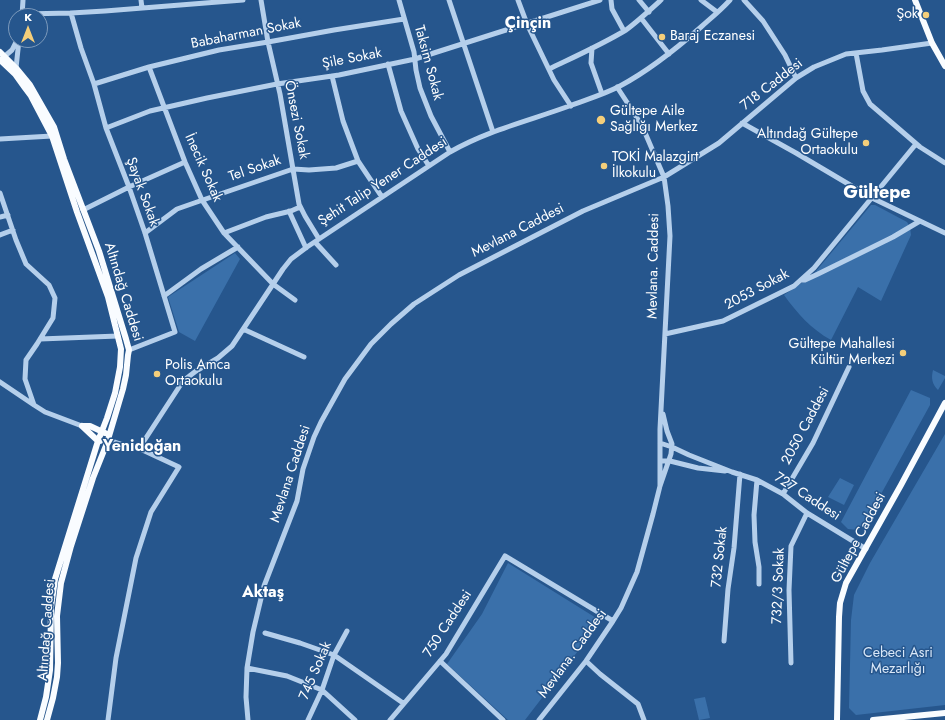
<!DOCTYPE html>
<meta charset="utf-8">
<style>
body{margin:0}
#map{position:relative;width:945px;height:720px;overflow:hidden;background:#26568d;font-family:Jost,sans-serif}
canvas{display:block}
.north{position:absolute;left:8px;top:8px;width:40px;height:40px;box-sizing:border-box;background:#26568d;border:1px solid #7d9abb;border-radius:50%;rotate:0deg;font-size:11px;font-weight:700;line-height:16px;text-align:center;color:#fff}
.north::after{content:'';display:block;margin:auto;width:14px;height:18px;background:#f4ce7a;clip-path:polygon(50% 0,100% 100%,50% 72%,0 100%)}
</style>
<div id="map">
<canvas width="945" height="720"></canvas>
<div class="north">K</div>
</div>
<script>
const c = document.querySelector('canvas').getContext('2d');
c.lineJoin = 'round';
function fill(path, color) { c.fillStyle = color; c.fill(path, 'evenodd'); }
function trace(path, color, width, dash) { c.strokeStyle = color; c.lineWidth = width; c.lineCap = dash ? 'butt' : 'round'; c.setLineDash(dash || []); c.stroke(path); }
function drawText(font, color, halo, rows, align = 'center') {
  c.font = font + ' Jost,sans-serif'; c.lineWidth = 3; c.setLineDash([]); c.textBaseline = 'middle'; c.strokeStyle = halo; c.fillStyle = color; for (const [text, x, y, turn = 0] of rows) {
    c.save(); c.translate(x, y); c.rotate((+turn || 0) * Math.PI / 180); c.textAlign = isNaN(turn) ? turn : align; if (halo) c.strokeText(text, 0, 0); c.fillText(text, 0, 0); c.restore();
  }
}
const green = new Path2D(`
 M871 205H875L907 222 910 227 911 235 881 301 858 287 831 340C811 329 797 313 784 295L812 276Z
 M235 253 240 259 195 341 179 332 168 297Z
 M933 370 945 376V378L938 390C932 384 931 378 933 370Z
 M911 390 930 398V405L864 525 858 530 848 529 841 522Z
 M945 434V705L856 715 849 708 851 620 854 595 870 563Z
 M840 478 854 485 844 505 828 497Z
 M508 563 601 621 525 720H508L447 664 482 614Z
 M705 697 710 718 699 720 694 699Z`);
const minor = new Path2D(`
 M141 0 142 8
 M261 0 268 42 280 94 299 204 305 216 319 239
 M399 0 414 52 416 70 420 88 431 116 450 152
 M449 0 493 132
 M518 0 527 24 554 80 571 106
 M611 0 612 9 624 31
 M639 0 649 12
 M701 0 717 12
 M744 0 763 21 785 55 796 78
 M71 13 81 48 94 84 106 128 129 187 145 233 175 332 129 350
 M23 14 71 13 105 11 243 0
 M22 16 23 0
 M641 18 669 54
 M592 48 591 63 602 94
 M856 53 863 91 870 104 920 147 945 163
 M5 56 12 50 17 40
 M388 64 401 111 418 149 429 166
 M149 67 185 162 202 200 224 233 273 284 295 300
 M16 68 19 40
 M549 69C574 57 601 45 626 30 638 21 650 10 661 0
 M332 76 343 121 358 161 382 197
 M94 84 149 67 219 50 268 42 334 30 404 19
 M617 87 634 113 643 128 664 177 668 206 670 236 660 429V486
 M742 123 796 153 872 198 945 233
 M106 128 150 111 207 98 277 84 339 75 415 59 600 0
 M0 139 52 136
 M0 193 16 240 26 264 49 285 55 298 53 318 37 344 26 360 25 379 34 405
 M83 210 129 187 185 162
 M289 211 306 248
 M0 217 8 215
 M145 233 177 209 197 202 293 169 309 170 336 168 358 161
 M224 233 266 217 291 211 300 207
 M0 235 13 230
 M315 242 336 265
 M801 280H805L818 274 893 237 920 221
 M164 296 201 269 238 247
 M243 329 304 357
 M665 334 723 321 794 286 814 268 916 144
 M40 339 118 336
 M0 382 34 405 45 412 82 426
 M108 440C118 443 132 450 142 444L183 381 196 371 218 358 232 346 283 269 291 259 307 247 450 152C488 130 532 120 572 105 588 99 605 94 620 86 650 70 676 49 701 27 711 18 721 10 730 0
 M660 443 672 447 689 455 732 472 757 480 783 494 807 513 866 549
 M660 461H670L698 468 725 471
 M757 480 754 515 755 542 759 567V584
 M783 494 813 443 849 367
 M265 633 300 643 334 655 403 703
 M724 641 728 589 734 548 740 474
 M440 661 503 720
 M586 661 600 674 638 704 644 720
 M791 663 789 590 791 546 807 513
 M247 668 287 676 322 690 355 720
 M108 720 116 658 136 558 151 512 179 467 136 447
 M248 720 246 697 247 668 253 632 264 586 297 501 303 469 314 437 321 422 345 379 371 344 391 324 414 304 459 275 583 211 664 177 719 143 796 78 814 67 846 54 882 50 932 43
 M308 720 322 690 334 655 347 631
 M390 720 446 654 505 556 613 621
 M539 720 586 661 613 621 621 608 637 572 653 514 660 486 671 454 672 444 667 431 663 414`);
const major = new Path2D(`
 M915 0 932 43 945 66
 M0 52 16 68 30 85 54 127 64 159 99 251 126 339 129 350 128 355 126 375 123 389 107 443 93 478 71 546 61 583 57 616 58 663 57 677 53 698 47 720
 M0 60 15 74 25 88 31 96 52 136 77 212 108 297 121 349 120 367 115 393 107 418 98 441 55 579 51 607 50 670 46 697 40 720
 M82 426 98 441H100
 M82 426H90L105 433
 M837 720 839 617 840 603 846 583 901 485 945 403
 M873 720 945 713`);
const markers = [
 [926,15,4,"#f4ce7a"],
 [662,37,4,"#f4ce7a"],
 [601,120,5,"#f4ce7a"],
 [866,143,4,"#f4ce7a"],
 [604,166,4,"#f4ce7a"],
 [903,353,4,"#f4ce7a"],
 [157,374,4,"#f4ce7a"]
];
const poiNames = [
 ["Şok",918,15,"right"],
 ["Baraj Eczanesi",670,37],
 ["Gültepe Aile",610,112],
 ["Sağlığı Merkez",610,128],
 ["Altındağ Gültepe",858,135,"right"],
 ["Ortaokulu",858,151,"right"],
 ["TOKİ Malazgirt",612,158],
 ["İlkokulu",612,174],
 ["Gültepe Mahallesi",895,345,"right"],
 ["Kültür Merkezi",895,361,"right"],
 ["Polis Amca",165,366],
 ["Ortaokulu",165,382]
];
const streetNames = [
 ["Babaharman Sokak",246,34,-11],
 ["Şile Sokak",352,59,-11],
 ["Taksim Sokak",428,63,75],
 ["718 Caddesi",772,85,-38],
 ["Önsezi Sokak",296,120,79],
 ["İnecik Sokak",203,168,66],
 ["Tel Sokak",255,169,-19],
 ["Şehit Talip Yener Caddesi",383,182,-33],
 ["Şayak Sokak",142,192,70],
 ["Mevlana Caddesi",518,231,-27],
 ["Mevlana. Caddesi",654,266,-89],
 ["2053 Sokak",757,290,-28],
 ["Altındağ Caddesi",123,292,73],
 ["2050 Caddesi",806,426,-62],
 ["Mevlana Caddesi",291,474,-72],
 ["727 Caddesi",807,497,33],
 ["Gültepe Caddesi",859,538,-62],
 ["732 Sokak",720,557,-84],
 ["732/3 Sokak",779,586,-88],
 ["750 Caddesi",448,624,-57],
 ["Altındağ Caddesi",47,630,-86],
 ["Mevlana. Caddesi",573,654,-54],
 ["745 Sokak",316,671,-67]
];
const parkNames = [
 ["Cebeci Asri",898,654],
 ["Mezarlığı",898,670]
];
const quarterNames = [
 ["Çinçin",528,24],
 ["Yenidoğan",142,447],
 ["Aktaş",263,593]
];
const districtNames = [
 ["Gültepe",877,194]
];
fill(green, '#3a70aa');
trace(minor, '#b5cfeb', 5);
trace(major, '#f9fcff', 6);
for (const [x, y, r, color] of markers) { const dot = new Path2D(); dot.arc(x, y, r, 0, 2 * Math.PI); c.fillStyle = color; c.fill(dot); trace(dot, '#26568d', 1.5); }
drawText('14px', '#fff', '#26568d', poiNames, 'left');
drawText('14px', '#fff', '#26568d', streetNames);
drawText('14px', '#dae8f8', '#26568d', parkNames);
drawText('bold 16px', '#fff', '#26568d', quarterNames);
drawText('bold 18px', '#fff', '#26568d', districtNames);
</script>
